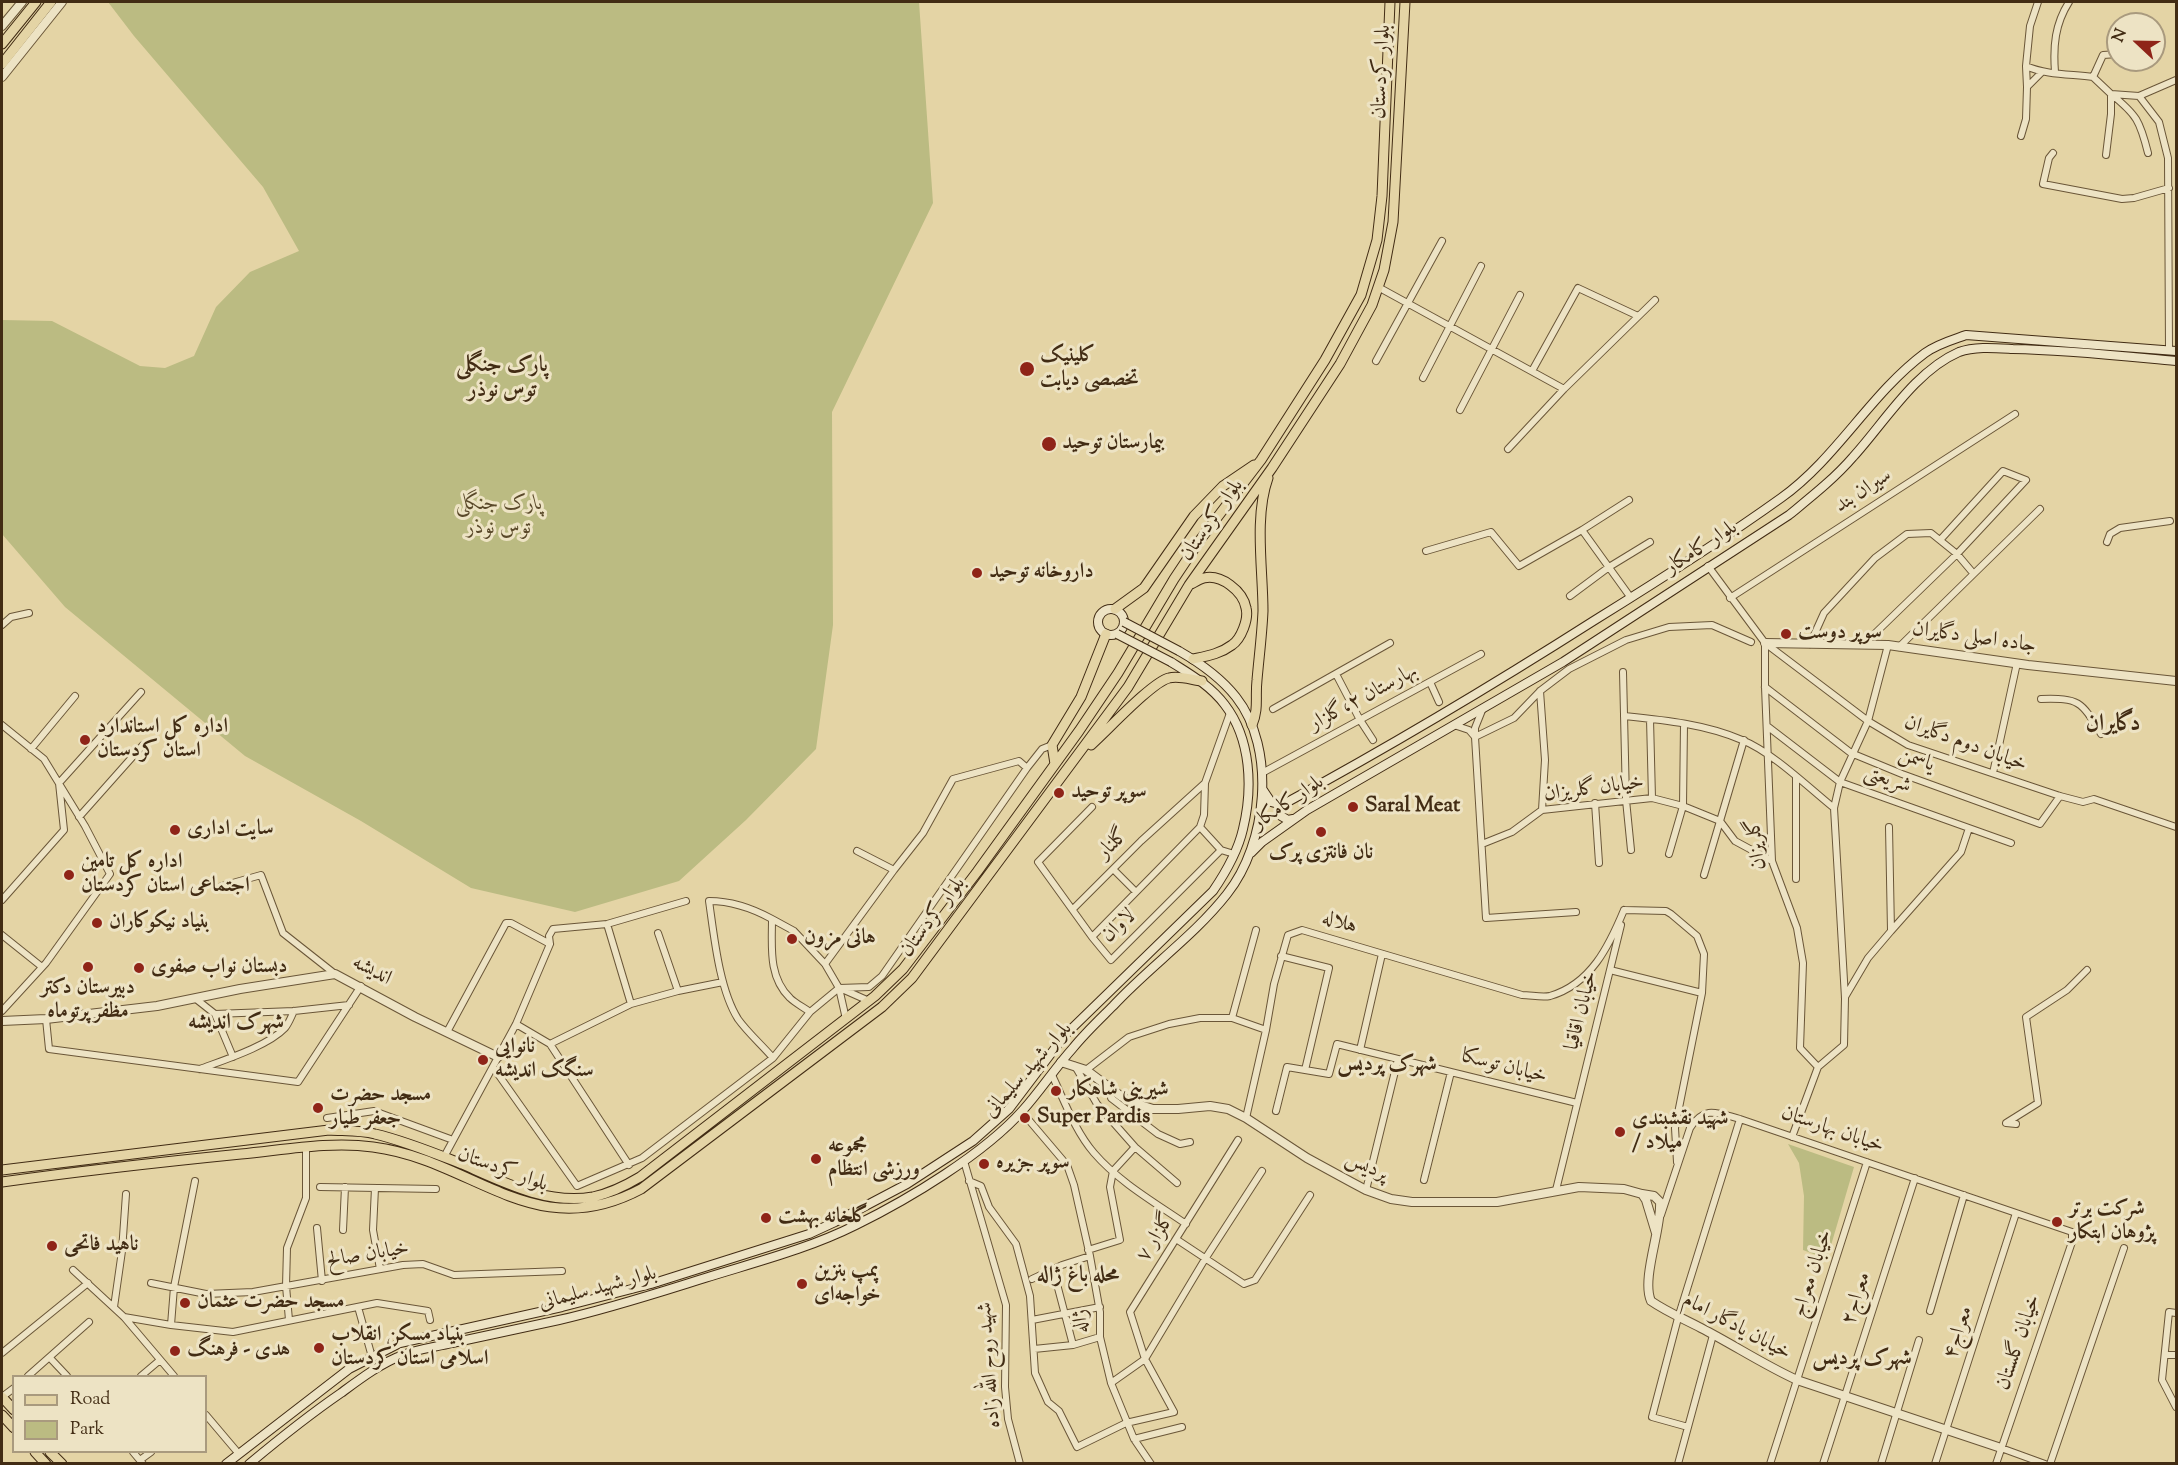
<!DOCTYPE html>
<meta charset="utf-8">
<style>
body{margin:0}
#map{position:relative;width:2178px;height:1465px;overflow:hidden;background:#e4d4a5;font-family:"Sorts Mill Goudy",serif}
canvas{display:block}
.frame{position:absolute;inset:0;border:3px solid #422c14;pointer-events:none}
.legend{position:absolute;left:12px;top:1375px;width:195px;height:78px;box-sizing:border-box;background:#ede3c4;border:2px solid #a99a7e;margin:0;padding:8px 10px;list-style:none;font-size:18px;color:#422c14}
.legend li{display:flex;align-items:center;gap:12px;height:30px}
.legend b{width:30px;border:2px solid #a99a7e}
.north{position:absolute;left:2106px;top:12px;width:60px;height:60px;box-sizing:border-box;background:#ede3c4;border:2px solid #a99a7e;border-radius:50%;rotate:292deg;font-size:16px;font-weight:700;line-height:24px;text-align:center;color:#422c14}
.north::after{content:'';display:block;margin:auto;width:21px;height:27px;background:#8f2418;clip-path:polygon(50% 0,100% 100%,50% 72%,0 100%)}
</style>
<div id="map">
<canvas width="2178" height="1465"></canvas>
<div class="frame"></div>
<ul class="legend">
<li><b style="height:8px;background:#e4d4a5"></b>Road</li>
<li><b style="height:16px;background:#bbbb82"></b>Park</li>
</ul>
<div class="north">N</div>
</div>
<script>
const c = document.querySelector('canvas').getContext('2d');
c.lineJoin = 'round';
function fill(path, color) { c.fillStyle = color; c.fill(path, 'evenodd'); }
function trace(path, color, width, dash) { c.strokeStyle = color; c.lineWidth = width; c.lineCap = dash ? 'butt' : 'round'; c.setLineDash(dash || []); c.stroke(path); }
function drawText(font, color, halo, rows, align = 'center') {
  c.font = font + ' "Sorts Mill Goudy",Amiri,serif'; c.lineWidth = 6; c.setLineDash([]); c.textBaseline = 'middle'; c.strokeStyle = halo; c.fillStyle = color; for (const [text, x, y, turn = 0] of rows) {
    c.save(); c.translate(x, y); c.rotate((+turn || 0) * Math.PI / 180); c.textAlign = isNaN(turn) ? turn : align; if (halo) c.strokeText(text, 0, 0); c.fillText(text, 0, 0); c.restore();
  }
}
const green = new Path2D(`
 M108 2H919L933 203 832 412 833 625 816 749 746 820 679 881 575 912 471 888 361 821 245 756 65 607 2 534V320L52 321 140 366 165 368 194 356 216 307 250 272 299 251 263 187 134 36Z
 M1788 1144 1854 1167 1827 1259 1803 1250 1804 1196 1799 1163Z`);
const minor = new Path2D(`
 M2038 2 2030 26 2026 66C2046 75 2070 74 2093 77
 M2154 53H2156
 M2118 54 2103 55 2093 77 2111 94 2139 96 2159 122 2168 158 2169 350
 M2026 66 2027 87
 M2055 72C2053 46 2055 24 2069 2
 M2111 94C2137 115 2140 121 2148 153
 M2139 96 2176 80
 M2021 136 2026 119 2027 87 2041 73
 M2053 153 2049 158 2043 184 2122 199 2134 198 2169 188
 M2106 155 2111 114V94
 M1378 287 1564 389
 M1376 361 1442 241
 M1532 371 1578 288 1638 316
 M1423 378 1481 266
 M1460 410 1520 295
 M1508 449 1564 389 1655 300
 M1582 530 1631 598
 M2107 542 2110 534 2120 528 2170 521
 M1426 551 1491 532 1519 566 1582 530 1629 500
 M1708 566 1765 643 1868 721 1908 745 2060 796 2083 802 2094 799 2176 827
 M1570 596 1609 567 1650 542
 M1730 598 2015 414
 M2 625 11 617 29 613
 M1765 643V687L1772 861 1797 928 1803 963 1800 1048 1818 1067
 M1810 644 1824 613 1875 558 1907 534 1931 533 1957 554 1973 573
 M1864 644 1957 554 2026 480 2003 471 1941 539
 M1899 647 2040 509
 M1623 672 1626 800 1631 850
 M1336 674 1360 720 1373 740
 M1430 682 1439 702
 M1765 687 1851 753 1902 774 2040 824 2060 796
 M1540 691 1545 760 1542 810
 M2041 699C2080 698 2081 701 2101 734
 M1273 709 1390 643
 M1624 716C1663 720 1705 724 1742 740 1772 752 1808 787 1834 808
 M1650 719 1652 798
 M2 725 44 759 85 826 110 874 46 963 2 1011
 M1454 725 1469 730 1475 737V728L1483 708
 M1767 726 1840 782 2011 843
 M31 749 75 696
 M1262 773 1481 654
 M1993 773 2017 663
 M1796 777V879
 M1205 783 1204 815 1200 827 1221 850
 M1595 803 1599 863
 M79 817 143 745
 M1200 827 1092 937 1111 960 1221 850 1234 854
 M1482 844 1512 832 1542 810 1652 798 1683 806 1720 821 1735 841 1772 861
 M857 851 894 870 923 833 953 779 1019 761 1027 768
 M1669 854 1683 806 1684 724
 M1113 869 1135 891
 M1704 875 1744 740
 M222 886 261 875 283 933 335 974
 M2 900 64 830 59 783 141 692
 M1073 909 1141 841 1205 783 1230 713
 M1624 910 1666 911 1671 914 1697 936 1704 954 1702 993 1675 1128 1677 1162
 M1576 912 1486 918 1475 737 1514 718 1540 691 1569 669 1626 640 1669 627 1712 625 1751 642
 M772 919 794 931 825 964 839 988 846 1019
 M607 924 631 1004
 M1891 931 1961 852 1969 828
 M658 933 678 991
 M2 935 42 967
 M1092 937 1038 862 1092 807
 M1281 956 1329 968 1305 1070
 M825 964 894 870
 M1610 970 1702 993
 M842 989 869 1001
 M1845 997 1868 958 1891 931 1889 827
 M196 999 215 1014 294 1011 349 1005
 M810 1012 839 988 869 987 882 976 1027 768 1042 749 1052 745
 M215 1014 233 1057
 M1232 1018 1256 930
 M46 1019 49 1049 298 1082 361 986
 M516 1024 550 1044 631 1004 678 991 723 982
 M447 1032 506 923H511L550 944
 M550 1044 629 1165
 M1360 1050 1382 954
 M1075 1066 1097 1104 1135 1147 1177 1183
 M493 1067 577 1186 642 1158 773 1058 810 1012C803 1007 795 1003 790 998 768 977 772 946 772 919 752 908 732 901 709 901 714 935 719 989 738 1019 748 1033 762 1045 773 1058
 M1818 1067 1844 1045 1845 998 1834 808 1840 782 1868 721 1888 645
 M200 1069C224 1060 268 1046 285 1028 289 1023 291 1017 294 1011
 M1086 1070 1129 1037 1169 1024 1200 1018H1232L1266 1030 1274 984 1288 935 1302 930 1522 995C1531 995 1542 998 1550 996 1591 984 1609 946 1624 910
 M1052 1075C1064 1100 1075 1131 1094 1153 1119 1182 1154 1202 1186 1224
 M1112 1090 1111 1098 1158 1134 1180 1144 1190 1142
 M1276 1111 1287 1067 1329 1074 1337 1044 1577 1103
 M1022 1112 1067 1165 1074 1185 1090 1256 1100 1312V1337L1111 1383 1134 1439 1151 1464
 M327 1118 374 1111 453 1140
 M1246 1118 1266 1030
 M2016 1124 2006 1123 2038 1103 2026 1017 2067 990 2087 970
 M1792 1137 1818 1067
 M444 1157 516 1024 550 944 549 936 553 929 607 924 686 901
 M964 1161 1006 1305 1005 1387 1008 1419 1020 1464
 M1424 1180 1451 1072
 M969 1181 981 1186 989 1207 1016 1244 1030 1296 1035 1373 1048 1402 1059 1411 1077 1447 1126 1423 1174 1412 1145 1359 1130 1312 1238 1140
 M320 1187 436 1189
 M375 1188 373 1230 380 1269
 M1366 1190 1398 1059
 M1556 1190 1621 925
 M1661 1215 1690 1128C1705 1105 1717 1113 1740 1119L2072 1232V1242L1996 1464
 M317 1228 322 1281
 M343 1230 345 1187
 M1176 1239 1244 1284 1255 1280 1310 1195
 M1088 1250 1120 1240 1110 1187 1113 1171 1135 1147
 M1053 1269 1073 1345
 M73 1270 124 1317 174 1376
 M1032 1279 1062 1265 1090 1256
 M151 1283 206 1294 253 1292 403 1265 423 1264 454 1275 562 1271
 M114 1307 122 1251 126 1194
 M358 1307 372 1357
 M1930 1311 1964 1195
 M2176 1313 2169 1312 2162 1380 2176 1407
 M124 1317 171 1325 233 1332 377 1303 428 1311 430 1320
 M289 1320 286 1286 287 1248 306 1198V1148
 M1032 1320 1100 1307
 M171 1325 174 1287 195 1181
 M1034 1349 1073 1345 1100 1337
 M2 1353 88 1283
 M2166 1355H2176
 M50 1358 67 1376
 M28 1376 89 1322
 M141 1376 160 1360
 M1111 1383 1145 1359 1205 1259 1262 1171
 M2 1397 14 1388
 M206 1415 239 1454
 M1688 1427 1652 1417 1678 1318 1740 1119
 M1134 1439 1182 1427
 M2001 1448 2045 1464
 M133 1452 143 1464
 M140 1460 151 1452
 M1678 1464 1713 1335
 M1770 1464 1867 1162
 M1823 1464 1915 1178
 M1881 1464 1919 1340
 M1935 1464 2016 1213
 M2050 1464 2124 1248`);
const tertiary = new Path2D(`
 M2 26 22 2
 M2 77 62 2
 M1765 643 1888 645 2028 665 2176 681
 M2 1021 46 1019 157 1006 240 989 335 974 415 1017 498 1057
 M1061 1062 1086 1070 1122 1097 1134 1103 1153 1109H1178L1210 1106 1228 1109 1246 1118 1307 1158 1351 1182 1366 1190 1391 1199 1412 1202H1497L1579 1187 1624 1189 1642 1194 1646 1200 1656 1233
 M1642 1194 1654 1196 1660 1202C1662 1228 1641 1279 1651 1301 1667 1312 1684 1319 1701 1328 1734 1345 1764 1365 1797 1380L2001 1448`);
const secondary = new Path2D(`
 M1098 622a13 13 0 1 1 26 0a13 13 0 1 1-26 0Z
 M1263 790 1271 802 1282 805C1389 747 1493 685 1595 620 1658 581 1721 541 1781 498 1837 458 1870 394 1925 353 1937 344 1952 340 1966 335L2176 351
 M1282 805 1280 809 1281 816 1288 820 1293 819
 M1251 853 1262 842 1307 810 1563 662 1789 515C1811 497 1834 479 1853 457 1884 423 1915 371 1959 352 1975 346 1996 348 2013 349 2068 350 2122 356 2176 361
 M226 1464 349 1369 400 1343 562 1307 651 1284 809 1234 835 1222 907 1184 973 1141 1009 1109 1065 1035 1213 891C1226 872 1238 851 1243 829 1253 788 1251 739 1225 705 1211 686 1190 674 1171 662
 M249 1464C279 1439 309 1415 341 1393 360 1379 381 1363 403 1355 418 1349 436 1347 452 1343 488 1335 523 1328 559 1320 608 1309 657 1293 705 1278 756 1262 808 1249 856 1225 909 1199 984 1154 1023 1110 1041 1090 1055 1068 1073 1048 1085 1033 1099 1020 1113 1006 1149 967 1194 936 1227 894 1267 844 1277 749 1236 697 1221 678 1200 663 1179 651`);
const primary = new Path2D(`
 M1191 584C1195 582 1200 579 1204 578 1221 574 1243 591 1246 608 1249 619 1241 639 1232 645 1220 654 1207 656 1193 659
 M1115 609 1144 588 1194 516 1223 486 1254 465
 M1252 725C1259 708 1255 698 1257 680 1259 657 1262 634 1263 611 1263 570 1254 517 1268 478
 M1091 745C1107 731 1152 682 1169 678 1179 675 1192 680 1202 681
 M1055 764 1052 745 1081 697 1106 634
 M2 1170 329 1130C344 1131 360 1130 375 1134 405 1141 434 1153 462 1164 503 1182 547 1205 593 1197 611 1193 625 1186 640 1177L875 996 903 969 977 872 1079 731 1118 673 1174 579 1200 540 1261 460 1325 360 1361 295 1377 240 1382 196 1390 2
 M2 1182C81 1171 161 1162 241 1154 284 1150 330 1141 373 1147 474 1160 534 1246 641 1189L882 1007 912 978 1128 687 1189 585 1272 468 1340 364 1372 305 1384 270 1393 222 1405 2
 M2 1397 14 1410
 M2 1415 14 1428
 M35 1452 46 1464
 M50 1452 62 1464`);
const trunk = new Path2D(`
 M2 44 36 2
 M2 64 51 2`);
const secondaryBridge = new Path2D(`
 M1124 622 1179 651
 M1117 634 1171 662`);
const markers = [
 [1027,369,8,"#8f2418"],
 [1049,444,8,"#8f2418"],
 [977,573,6,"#8f2418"],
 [1786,634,6,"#8f2418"],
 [85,740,6,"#8f2418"],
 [1059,793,6,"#8f2418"],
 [1353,807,6,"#8f2418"],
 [175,830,6,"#8f2418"],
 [1321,832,6,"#8f2418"],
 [69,875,6,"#8f2418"],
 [97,923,6,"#8f2418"],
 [792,939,6,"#8f2418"],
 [88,967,6,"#8f2418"],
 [139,968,6,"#8f2418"],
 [483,1060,6,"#8f2418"],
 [1056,1091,6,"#8f2418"],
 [318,1108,6,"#8f2418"],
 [1025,1118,6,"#8f2418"],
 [1620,1132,6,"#8f2418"],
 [816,1159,6,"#8f2418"],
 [984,1164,6,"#8f2418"],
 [766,1218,6,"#8f2418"],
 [2057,1222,6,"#8f2418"],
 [52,1246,6,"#8f2418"],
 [802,1284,6,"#8f2418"],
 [185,1303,6,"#8f2418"],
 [319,1348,6,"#8f2418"],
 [175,1351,6,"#8f2418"]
];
const streetNames = [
 ["بلوار کردستان",1383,72,-87],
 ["سیران بند",1864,492,-33],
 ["بلوار کردستان",1213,521,-55],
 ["بلوار کامکار",1702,549,-33],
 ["جاده اصلی دگایران",1974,639,8],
 ["بهارستان ۲،گلزار",1364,699,-28],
 ["خیابان دوم دگایران",1965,745,20],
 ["یاسمن",1916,761,20],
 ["شریعتی",1887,781,18],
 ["خیابان گلریزان",1594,790,-7],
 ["بلوار کامکار",1289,804,-34],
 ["گلریزان",1758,844,-97],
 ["گلنار",1114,845,-44],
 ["بلوار کردستان",934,918,-53],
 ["هلاله",1339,924,16],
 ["لاوان",1120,927,-43],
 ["اندیشه",371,972,28],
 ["خیابان اقاقیا",1583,1011,-76],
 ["خیابان توسکا",1504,1068,14],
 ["بلوار شهید سلیمانی",1029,1071,-48],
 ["خیابان بهارستان",1832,1131,19],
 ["پردیس",1366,1168,25],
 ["بلوار کردستان",502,1171,20],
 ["گلزار ۷",1157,1238,-58],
 ["خیابان صالح",368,1256,-9],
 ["خیابان معراج",1814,1274,-72],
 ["بلوار شهید سلیمانی",598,1290,-15],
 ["معراج۲",1858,1299,-72],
 ["ژاله",1083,1321,-95],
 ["خیابان یادگار امام",1736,1328,28],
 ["معراج۴",1960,1333,-72],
 ["خیابان گلستان",2020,1343,-71],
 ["شهید روح الله زاده",991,1365,-94]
];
const poiNames = [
 ["کلینیک",1040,357],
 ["تخصصی دیابت",1040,381],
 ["بیمارستان توحید",1062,444],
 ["داروخانه توحید",989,573],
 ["سوپر دوست",1798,634],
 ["اداره کل استاندارد",97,728],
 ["استان کردستان",97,752],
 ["سوپر توحید",1071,793],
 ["Saral Meat",1365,807],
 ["سایت اداری",187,830],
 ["نان فانتزی پرک",1321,854,"center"],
 ["اداره کل تامین",81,863],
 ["اجتماعی استان کردستان",81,887],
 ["بنیاد نیکوکاران",109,923],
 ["هانی مزون",804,939],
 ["دبستان نواب صفوی",151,968],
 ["دبیرستان دکتر",88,989,"center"],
 ["مظفر پرتوماه",88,1013,"center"],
 ["نانوایی",495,1048],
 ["سنگک اندیشه",495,1072],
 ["شیرینی شاهکار",1068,1091],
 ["مسجد حضرت",330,1096],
 ["جعفر طیار",330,1120],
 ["Super Pardis",1037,1118],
 ["شهید نقشبندی",1632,1120],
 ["/ میلاد",1632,1144],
 ["مجموعه",828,1147],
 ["ورزشی انتظام",828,1171],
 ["سوپر جزیره",996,1164],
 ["شرکت برتر",2069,1210],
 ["پژوهان ابتکار",2069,1234],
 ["گلخانه بهشت",778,1218],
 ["ناهید فاتحی",64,1246],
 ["پمپ بنزین",814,1272],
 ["خواجه‌ای",814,1296],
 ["مسجد حضرت عثمان",197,1303],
 ["بنیاد مسکن انقلاب",331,1336],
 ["اسلامی استان کردستان",331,1360],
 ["هدی - فرهنگ",187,1351]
];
const parkNames = [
 ["پارک جنگلی",499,505],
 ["توس نوذر",499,529]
];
const neighbourhoodNames = [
 ["پارک جنگلی",502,367],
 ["توس نوذر",502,392],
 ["شهرک اندیشه",236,1024],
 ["شهرک پردیس",1387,1066],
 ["محله باغ ژاله",1078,1277],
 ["شهرک پردیس",1862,1360]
];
const quarterNames = [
 ["دگایران",2113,726]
];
fill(green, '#bbbb82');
trace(minor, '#6a5638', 8);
trace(tertiary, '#6a5638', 10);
trace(secondary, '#422c14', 10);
trace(primary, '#422c14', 11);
trace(trunk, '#422c14', 11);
trace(minor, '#ede3c4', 6);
trace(tertiary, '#ede3c4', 8);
trace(secondary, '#ede3c4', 8);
trace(primary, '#e4d4a5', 9);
trace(trunk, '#e4d4a5', 9);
trace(secondaryBridge, '#422c14', 10, []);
trace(secondaryBridge, '#ede3c4', 8);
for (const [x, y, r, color] of markers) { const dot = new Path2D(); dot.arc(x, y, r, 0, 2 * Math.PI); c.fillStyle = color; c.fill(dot); trace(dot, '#ede3c4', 2); }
drawText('21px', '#422c14', '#ede3c4', streetNames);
drawText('bold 21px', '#422c14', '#ede3c4', poiNames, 'left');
drawText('italic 21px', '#5a492a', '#ede3c4', parkNames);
drawText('bold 22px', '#422c14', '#ede3c4', neighbourhoodNames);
drawText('bold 24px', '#422c14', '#ede3c4', quarterNames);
</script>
